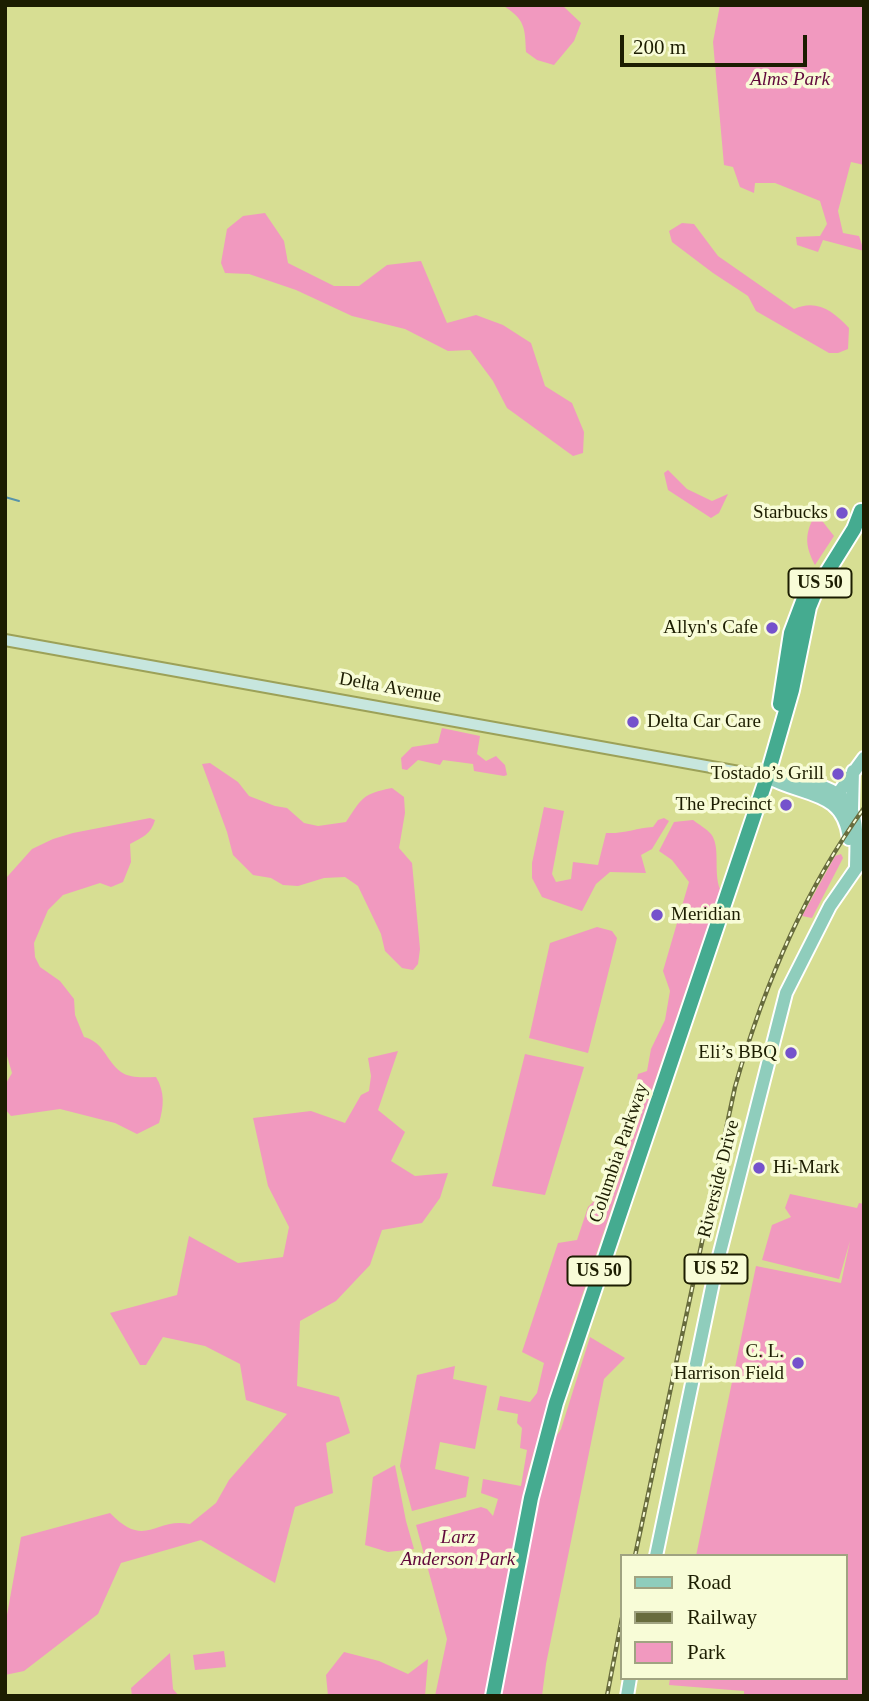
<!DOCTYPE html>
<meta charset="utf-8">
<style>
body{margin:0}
#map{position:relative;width:869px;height:1701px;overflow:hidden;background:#d7de93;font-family:Georgia,serif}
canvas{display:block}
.frame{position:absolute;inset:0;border:7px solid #1c1d01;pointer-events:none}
.legend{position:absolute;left:620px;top:1554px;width:228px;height:126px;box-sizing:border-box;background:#f8fcd7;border:2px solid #a0a381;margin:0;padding:9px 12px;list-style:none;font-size:21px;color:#1c1d01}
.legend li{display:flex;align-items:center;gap:14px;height:35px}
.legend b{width:35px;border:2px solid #a0a381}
.scale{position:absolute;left:620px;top:35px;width:187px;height:32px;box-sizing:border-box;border:4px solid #1c1d01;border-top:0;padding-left:9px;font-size:21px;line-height:24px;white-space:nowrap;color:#1c1d01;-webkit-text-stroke:5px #f8fcd7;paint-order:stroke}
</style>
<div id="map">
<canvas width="869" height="1701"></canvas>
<div class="frame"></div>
<ul class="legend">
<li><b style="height:9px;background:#8fcdbc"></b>Road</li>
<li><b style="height:9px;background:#686c3d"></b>Railway</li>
<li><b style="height:19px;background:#f199bf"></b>Park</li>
</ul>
<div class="scale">200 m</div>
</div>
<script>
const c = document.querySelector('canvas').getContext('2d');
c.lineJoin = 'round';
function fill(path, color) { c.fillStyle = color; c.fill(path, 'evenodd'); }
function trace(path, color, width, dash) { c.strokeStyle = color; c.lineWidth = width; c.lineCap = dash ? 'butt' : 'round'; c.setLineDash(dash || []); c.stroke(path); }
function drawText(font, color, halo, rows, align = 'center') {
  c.font = font + ' Georgia,serif'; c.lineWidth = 7; c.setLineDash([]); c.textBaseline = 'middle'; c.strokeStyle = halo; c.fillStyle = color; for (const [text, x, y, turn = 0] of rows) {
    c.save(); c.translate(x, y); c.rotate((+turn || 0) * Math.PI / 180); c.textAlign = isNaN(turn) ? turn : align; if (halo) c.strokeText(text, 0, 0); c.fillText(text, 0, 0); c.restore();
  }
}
const green = new Path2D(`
 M502 5H562L581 23 574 41 554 65 537 60 526 52C525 27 525 19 502 5Z
 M720 5H864V165L851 162 838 211 843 233 859 236 864 251 823 240 818 252 797 245 796 237 820 236 827 224 820 201 775 183H755L754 193 740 187 733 167 724 165 713 42Z
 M265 213 284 241 288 263 334 286H359L387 265 421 261 447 323 476 315 503 325 531 343 545 386 572 403 584 432 583 453 573 456 507 408 493 381 470 350 448 351 405 329 352 316 296 290 249 274 225 273 221 263 227 229 243 216Z
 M682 223 694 224 718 256 794 309C817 299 833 311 849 328L848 349 838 353H829L756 311 748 296 713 273 672 242 669 231Z
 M668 470 687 489 712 501 728 494 719 513 711 518 668 490 664 473Z
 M816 513 834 536 815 565C804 544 805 533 816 513Z
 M442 728 480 736 477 754 486 761 496 756 505 765 507 775 504 776 474 771 473 764 443 760 440 765 418 760 407 770 402 769 401 758 412 747 438 743Z
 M210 763 238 782 249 796 275 806 287 808 304 823 318 826 346 822C362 798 362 794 392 788L404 797 405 813 399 848 412 863 420 949 418 964 413 970 402 968 385 951 381 934 358 886 345 877 324 878 298 886 283 885 271 878 253 875 233 855 227 832 202 764Z
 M544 807 564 811 552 874 556 882 571 879 573 862 598 865 606 833C623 834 637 828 653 827L658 820 664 818 669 821 652 849 641 855 646 873 610 872 596 884 582 911 542 897 532 878V863Z
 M150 818 155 820C151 834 143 837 130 844L131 862 123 882 111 887 100 883 63 895 48 910 34 943 35 957 40 967 60 981 74 999 75 1015 84 1037C104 1042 106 1061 121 1072 131 1079 145 1077 156 1077 165 1092 164 1106 159 1123L137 1134 115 1123 60 1109 11 1116 5 1109V1085L12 1073 5 1049V881L7 877 32 849 53 839 73 833Z
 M693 820C698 824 707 829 711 834 721 847 713 872 720 889L561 1358 547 1405 551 1406 546 1420H543L525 1483 561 1429 590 1337 625 1358 604 1379 546 1664 542 1696H435L447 1639 416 1525 481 1507 487 1509 493 1516 498 1499 481 1493 483 1479 521 1486 527 1450 520 1448 522 1428 517 1423 518 1414 497 1410 500 1396 530 1402 537 1393 544 1363 522 1352 558 1243 577 1240 588 1207 601 1194 614 1164 628 1127 638 1074 647 1071 651 1049 665 1020 670 991 663 971 689 882 672 860 659 851 674 822Z
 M841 854 843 858 812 918 802 916 835 856Z
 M597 927 612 931 617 938 588 1053 529 1038 550 943Z
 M398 1051 378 1110 405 1132 391 1161 415 1176 448 1173 440 1198 422 1223 382 1230 370 1265 336 1301 300 1321 297 1386 339 1397 350 1433 326 1443 333 1493 295 1507 275 1583 201 1540 121 1563 98 1614 24 1671 5 1675V1626L21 1537 110 1513C146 1550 154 1517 190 1524L216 1503 229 1480 287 1414 246 1400 240 1364 205 1346 163 1337 146 1365H140L110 1313 177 1295 189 1236 238 1263 283 1257 289 1227 268 1186 253 1118 311 1111 345 1123 361 1095 369 1091 371 1076 368 1058Z
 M525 1054 584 1067 545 1195 492 1186Z
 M790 1194 857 1208 859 1203 864 1204V1696H744V1691L669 1685 670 1678H846V1556H696L756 1266 841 1283 850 1241 839 1279 762 1260 772 1225 791 1217 785 1208Z
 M455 1366 453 1379 487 1386 475 1449 440 1442 435 1469 469 1477 466 1497 412 1511 400 1466 417 1375Z
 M395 1465 406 1521 414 1549 388 1552 365 1545 373 1477Z
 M224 1651 226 1667 195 1670 193 1655Z
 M344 1652 379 1661 408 1674 428 1659 425 1696H328L326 1675Z
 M170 1653 173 1689 179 1696H132L131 1688Z`);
const stream = new Path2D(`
 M5 497 19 501`);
const secondary = new Path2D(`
 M5 640 767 777`);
const primary = new Path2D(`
 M767 777C783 775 796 779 810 783 861 795 857 821 856 867
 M768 777C802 797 844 789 849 839
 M834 799 864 758
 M852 809 853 771
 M656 1556 716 1268 786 993 830 906 864 857
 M627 1696 630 1678`);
const highway = new Path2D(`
 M780 704 791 633 808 588
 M493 1696 531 1498 556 1403 767 777 792 690 809 607 816 590 854 529 861 511`);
const rail = new Path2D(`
 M635 1556 735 1087C763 988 803 893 864 808
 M607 1696 622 1618`);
const markers = [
 [842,513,7,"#7552cc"],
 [772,628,7,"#7552cc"],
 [633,722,7,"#7552cc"],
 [838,774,7,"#7552cc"],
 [786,805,7,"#7552cc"],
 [657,915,7,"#7552cc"],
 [791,1053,7,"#7552cc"],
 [759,1168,7,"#7552cc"],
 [798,1363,7,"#7552cc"]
];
const shields = [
 [820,583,63],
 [716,1269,63],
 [599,1271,63]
];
const shieldNames = [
 ["US 50",820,583],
 ["US 52",716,1269],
 ["US 50",599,1271]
];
const parkNames = [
 ["Alms Park",790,80],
 ["Larz",458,1538],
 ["Anderson Park",458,1560]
];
const poiNames = [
 ["Starbucks",828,513],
 ["Allyn's Cafe",758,628],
 ["Delta Car Care",647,722,"left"],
 ["Tostado’s Grill",824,774],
 ["The Precinct",772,805],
 ["Meridian",671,915,"left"],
 ["Eli’s BBQ",777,1053],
 ["Hi-Mark",773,1168,"left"],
 ["C. L.",784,1352],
 ["Harrison Field",784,1374]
];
const streetNames = [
 ["Delta Avenue",390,688,10],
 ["Columbia Parkway",619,1153,-71],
 ["Riverside Drive",719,1179,-76]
];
fill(green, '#f199bf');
trace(stream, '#5793aa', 2);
trace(secondary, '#9ca158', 14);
trace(primary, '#fff', 16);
trace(highway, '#fff', 18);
trace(secondary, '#c7e6de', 10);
trace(primary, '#8fcdbc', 12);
trace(highway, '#45ab90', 14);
trace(rail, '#686c3d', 4.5);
trace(rail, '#f8fcd7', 2, [5]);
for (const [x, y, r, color] of markers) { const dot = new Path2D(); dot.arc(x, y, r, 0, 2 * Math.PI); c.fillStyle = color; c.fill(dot); trace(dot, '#f8fcd7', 2.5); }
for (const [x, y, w] of shields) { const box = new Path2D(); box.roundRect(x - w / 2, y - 14.5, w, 29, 5); c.fillStyle = '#f8fcd7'; c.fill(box); trace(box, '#1c1d01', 2); }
drawText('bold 18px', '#1c1d01', null, shieldNames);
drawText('italic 19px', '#62093c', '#f8fcd7', parkNames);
drawText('19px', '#1c1d01', '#f8fcd7', poiNames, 'right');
drawText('19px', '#1c1d01', '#f8fcd7', streetNames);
</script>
